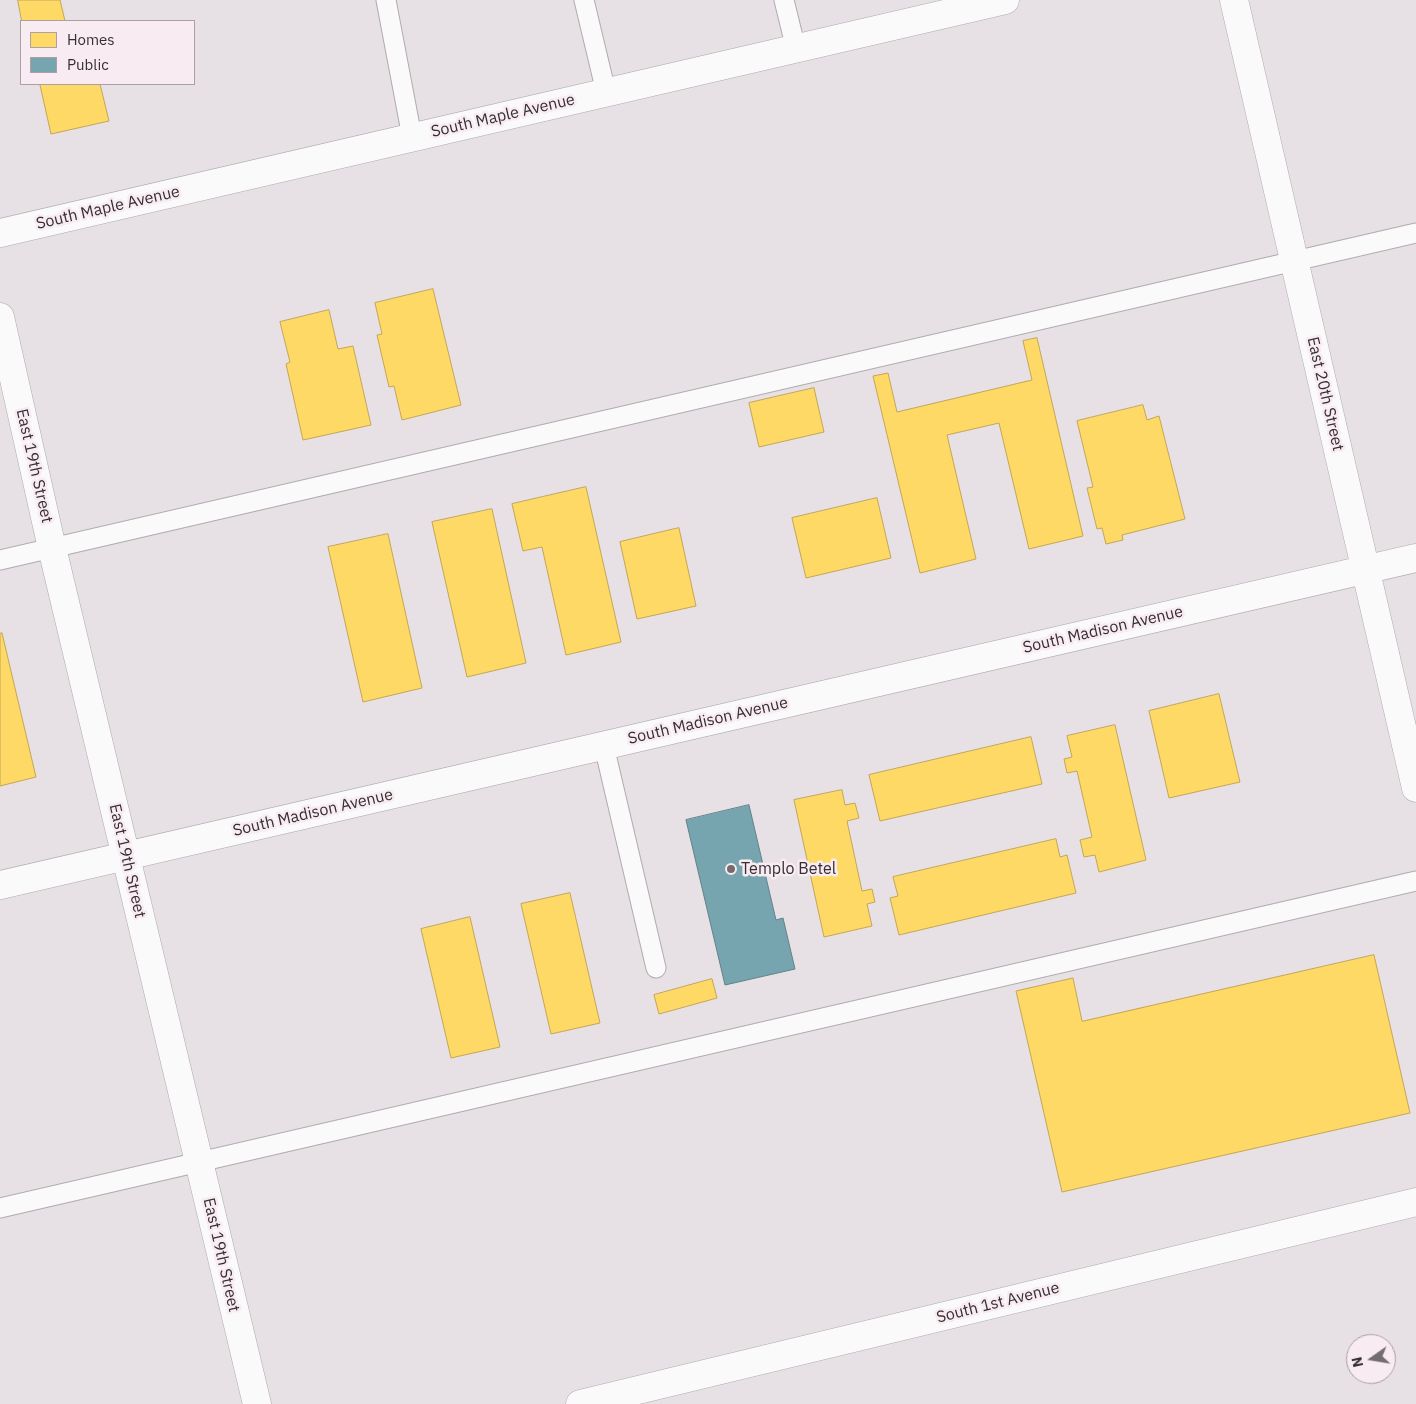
<!DOCTYPE html>
<style>
body{margin:0}
#map{position:relative;width:1416px;height:1404px;overflow:hidden;background:#e7e0e4;font-family:"IBM Plex Sans",sans-serif}
canvas{display:block}
.legend{position:absolute;left:20px;top:20px;width:175px;height:65px;box-sizing:border-box;background:#f8ebf2;border:1px solid #aaa0a5;margin:0;padding:6px 9px;list-style:none;font-size:15px;color:#342f32}
.legend li{display:flex;align-items:center;gap:10px;height:25px}
.legend b{width:25px;border:1px solid #aaa0a5}
.north{position:absolute;left:1346px;top:1334px;width:50px;height:50px;box-sizing:border-box;background:#f8ebf2;border:1px solid #aaa0a5;border-radius:50%;rotate:257deg;font-size:14px;font-weight:700;line-height:20px;text-align:center;color:#342f32}
.north::after{content:'';display:block;margin:auto;width:18px;height:22px;background:#736d70;clip-path:polygon(50% 0,100% 100%,50% 72%,0 100%)}
</style>
<div id="map">
<canvas width="1416" height="1404"></canvas>
<ul class="legend">
<li><b style="height:14px;background:#ffd966"></b>Homes</li>
<li><b style="height:14px;background:#76a5af"></b>Public</li>
</ul>
<div class="north">N</div>
</div>
<script>
const c = document.querySelector('canvas').getContext('2d');
c.lineJoin = 'round';
function fill(path, color) { c.fillStyle = color; c.fill(path, 'evenodd'); }
function trace(path, color, width, dash) { c.strokeStyle = color; c.lineWidth = width; c.lineCap = dash ? 'butt' : 'round'; c.setLineDash(dash || []); c.stroke(path); }
function drawText(font, color, halo, rows, align = 'center') {
  c.font = font + ' "IBM Plex Sans",sans-serif'; c.lineWidth = 5; c.setLineDash([]); c.textBaseline = 'middle'; c.strokeStyle = halo; c.fillStyle = color; for (const [text, x, y, turn = 0] of rows) {
    c.save(); c.translate(x, y); c.rotate((+turn || 0) * Math.PI / 180); c.textAlign = isNaN(turn) ? turn : align; if (halo) c.strokeText(text, 0, 0); c.fillText(text, 0, 0); c.restore();
  }
}
const homes = new Path2D(`
 M18 0H60L65 21H22Z
 M44 84H100L109 121 51 134 40 85Z
 M433 289 461 405 402 420 394 386 389 387 377 335 382 334 375 303Z
 M329 310 338 349 353 346 371 425 303 440 286 364 290 362 280 322Z
 M1037 338 1083 536 1029 549 999 423 947 435 976 559 920 573 873 376 888 373 897 412 1032 380 1023 341Z
 M814 388 824 432 759 447 749 403Z
 M1143 405 1147 420 1159 416 1185 519 1122 535 1123 540 1106 544 1102 528 1097 529 1087 488 1093 487 1077 421Z
 M586 487 621 642 566 655 542 547 523 551 512 504Z
 M877 498 891 558 806 578 792 518Z
 M492 509 526 663 467 677 432 522Z
 M679 528 696 606 637 619 620 542Z
 M388 534 422 688 363 702 328 547Z
 M2 633 36 777 0 786V634Z
 M1219 694 1240 782 1169 798 1149 711Z
 M1115 725 1146 860 1099 872 1095 855 1084 857 1080 840 1092 837 1077 771 1067 773 1064 759 1072 757 1067 736Z
 M1031 737 1042 784 880 821 869 775Z
 M842 790 845 805 855 803 859 818 847 821 862 891 872 889 875 902 867 904 872 926 824 937 794 800Z
 M1056 839 1060 857 1067 855 1076 893 899 935 890 898 898 896 893 877Z
 M570 893 600 1023 551 1034 521 904Z
 M470 917 500 1047 451 1058 421 929Z
 M1374 955 1410 1113 1062 1192 1016 991 1073 978 1082 1021Z
 M712 979 717 998 659 1014 654 995Z`);
const public = new Path2D(`
 M749 805 776 920 783 918 795 969 725 985 686 820Z`);
const service = new Path2D(`
 M386 0 412 137
 M584 0 606 92
 M784 0 796 49
 M0 560 1416 233
 M604 746 656 968
 M0 1208 1416 881`);
const minor = new Path2D(`
 M1234 0 1416 788
 M0 233 1005 0
 M0 317 52 548 257 1404
 M0 885 1416 558`);
const tertiary = new Path2D(`
 M580 1404 1416 1202`);
const markers = [
 [731,869,5,"#736d70"]
];
const streetNames = [
 ["South Maple Avenue",503,116,-13],
 ["South Maple Avenue",108,208,-13],
 ["East 20th Street",1325,394,77],
 ["East 19th Street",34,466,77],
 ["South Madison Avenue",1103,630,-13],
 ["South Madison Avenue",708,721,-13],
 ["South Madison Avenue",313,813,-13],
 ["East 19th Street",127,861,77],
 ["East 19th Street",221,1255,77],
 ["South 1st Avenue",998,1303,-14]
];
const poiNames = [
 ["Templo Betel",741,869]
];
fill(homes, '#ffd966');
trace(homes, '#c2a656', 1);
fill(public, '#76a5af');
trace(public, '#62828a', 1);
trace(service, '#afabae', 21);
trace(minor, '#afabae', 29);
trace(tertiary, '#afabae', 29);
trace(service, '#fbfafb', 19);
trace(minor, '#fbfafb', 28);
trace(tertiary, '#fbfafb', 28);
for (const [x, y, r, color] of markers) { const dot = new Path2D(); dot.arc(x, y, r, 0, 2 * Math.PI); c.fillStyle = color; c.fill(dot); trace(dot, '#f8ebf2', 2); }
drawText('16px', '#342f32', '#f8ebf2', streetNames);
drawText('16px', '#342f32', '#f8ebf2', poiNames, 'left');
</script>
